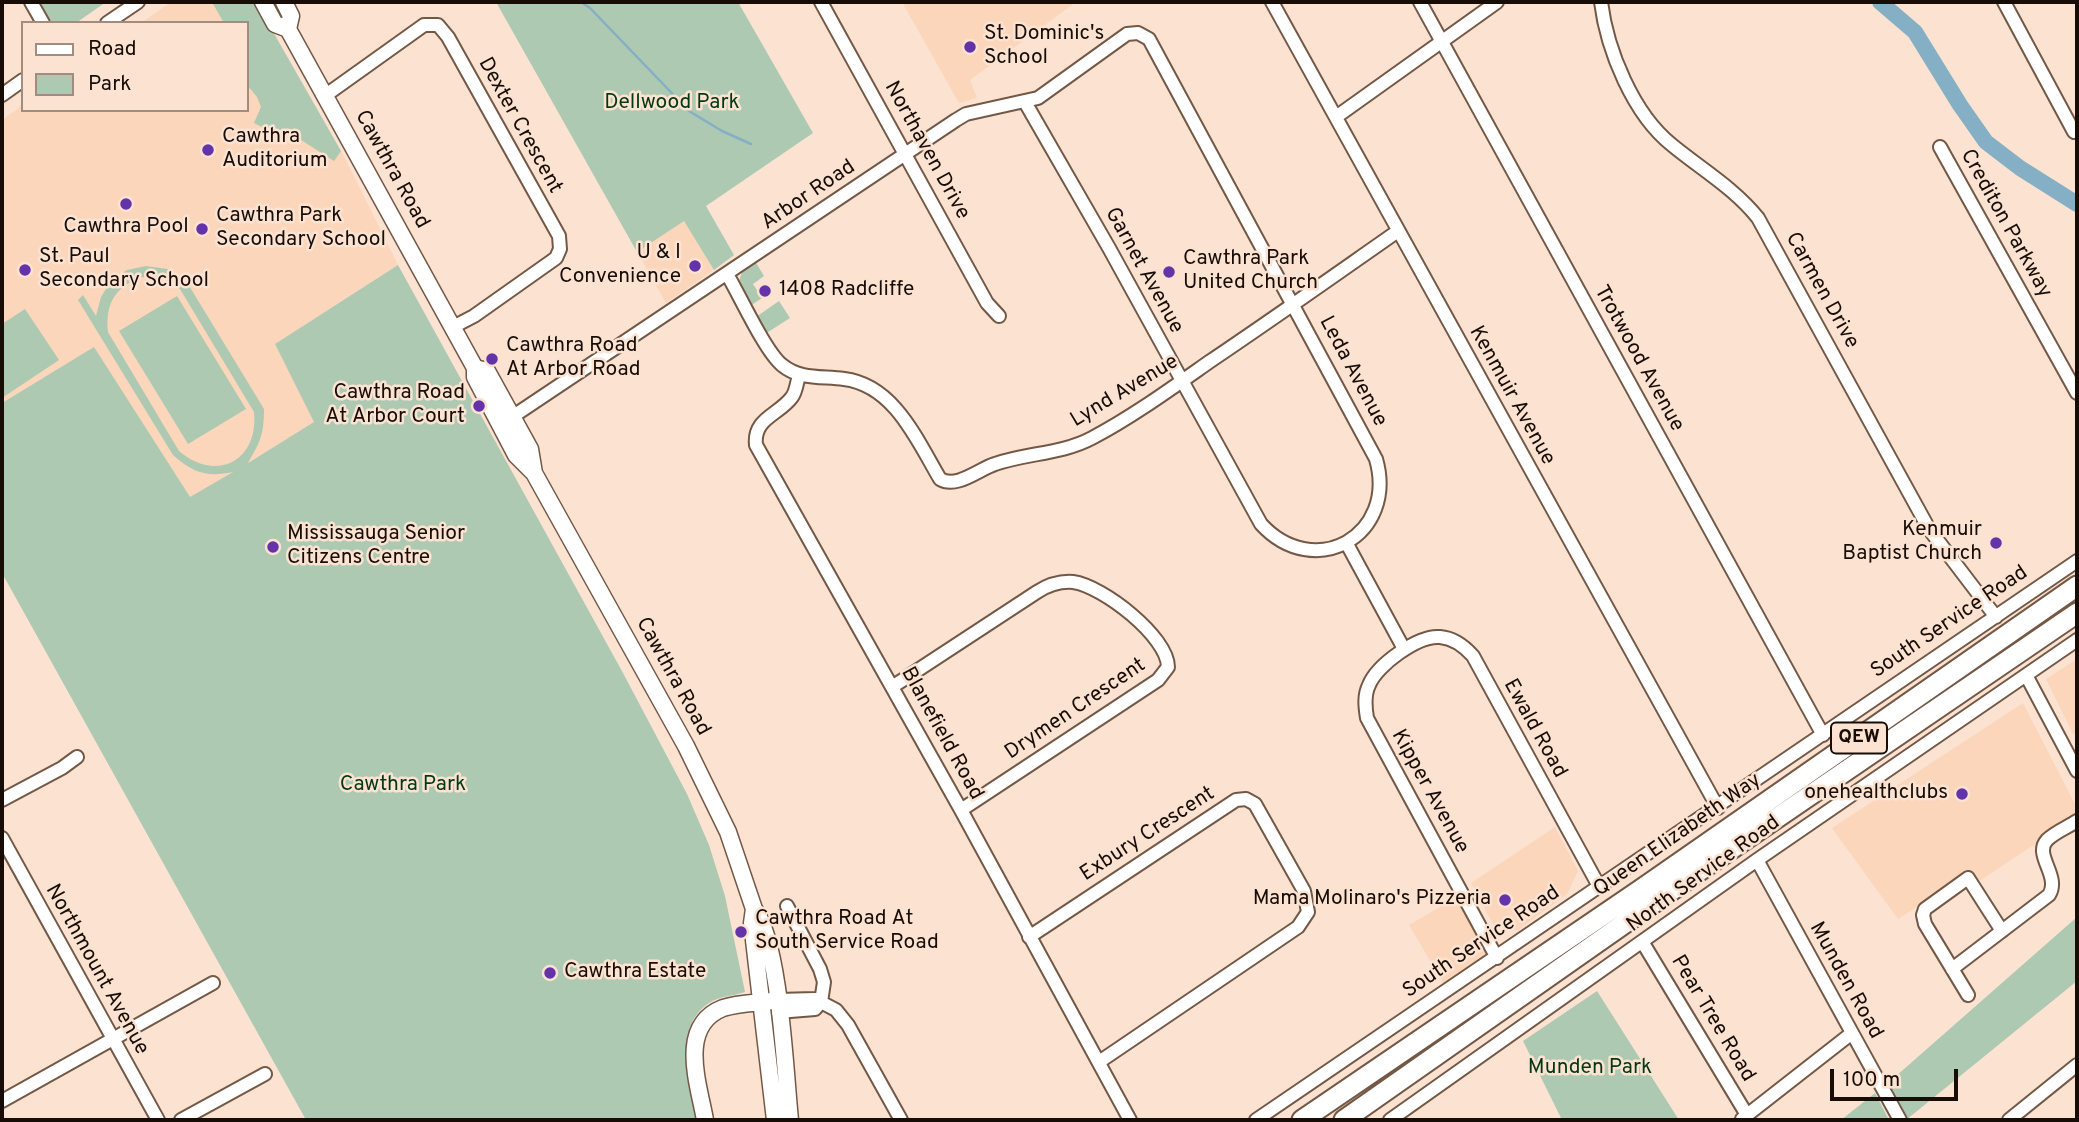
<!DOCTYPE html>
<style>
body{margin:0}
#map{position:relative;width:2079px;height:1122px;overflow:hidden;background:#fbe2d1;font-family:Overpass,sans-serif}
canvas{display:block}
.frame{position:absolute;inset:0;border:4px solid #170d06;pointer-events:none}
.legend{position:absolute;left:21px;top:21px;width:228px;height:91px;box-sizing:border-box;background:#fbe2d1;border:2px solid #a08d80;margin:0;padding:9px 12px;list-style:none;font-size:21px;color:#170d06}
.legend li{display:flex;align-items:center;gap:14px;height:35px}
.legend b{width:35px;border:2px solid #a08d80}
.scale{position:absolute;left:1830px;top:1069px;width:128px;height:32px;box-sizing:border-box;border:4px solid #170d06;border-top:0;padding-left:9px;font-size:21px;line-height:24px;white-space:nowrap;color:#170d06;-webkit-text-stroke:5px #fbe2d1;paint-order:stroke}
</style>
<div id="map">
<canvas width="2079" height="1122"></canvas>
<div class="frame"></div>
<ul class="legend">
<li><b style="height:9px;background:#fff"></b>Road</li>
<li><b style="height:19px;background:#adc9b2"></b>Park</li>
</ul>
<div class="scale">100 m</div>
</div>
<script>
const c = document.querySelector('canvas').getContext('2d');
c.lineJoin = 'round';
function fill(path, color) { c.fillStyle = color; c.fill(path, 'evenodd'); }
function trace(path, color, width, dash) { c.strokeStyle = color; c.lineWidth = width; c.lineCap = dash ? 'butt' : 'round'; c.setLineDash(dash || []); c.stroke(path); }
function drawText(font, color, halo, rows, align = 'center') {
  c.font = font + ' Overpass,sans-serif'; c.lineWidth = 5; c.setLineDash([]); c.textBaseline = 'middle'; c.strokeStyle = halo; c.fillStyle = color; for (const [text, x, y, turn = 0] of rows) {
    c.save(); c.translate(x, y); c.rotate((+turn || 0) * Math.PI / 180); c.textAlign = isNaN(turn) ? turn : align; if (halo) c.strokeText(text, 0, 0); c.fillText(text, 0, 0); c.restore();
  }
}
const built = new Path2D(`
 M171 2H256L345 158 398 265 275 344 315 422 190 498 94 348 2 403V120L23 105V110H247V23H141Z
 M902 2H1076L970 80 977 98 959 103Z
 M684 220 714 270 666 303 637 252Z
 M2077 659V732L2073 734 2046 679Z
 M2023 703 2077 808V816L1978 882 1969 874 1898 919 1832 828Z
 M1555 827 1578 871 1567 894 1518 930 1495 928 1471 883Z
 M1459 896 1495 957 1445 986 1409 925Z`);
const green = new Path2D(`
 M40 2H106L76 23H52Z
 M212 2H256L341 151 334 161 287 131 264 128 254 123 261 107 257 97 247 85V23H224Z
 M496 2H738L813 133 706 206 734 255 714 270 684 221 637 252Z
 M755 261 764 276 753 284 762 298 750 306 738 283 743 270Z
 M398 265 623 673 687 794 709 845 725 896 745 992C734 996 719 996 709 1003 671 1028 691 1084 696 1120H306L2 573V403L94 347 190 497 233 472C208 477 194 474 173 455L78 300 83 295 96 316 101 297 111 281 127 270 146 266 168 269 188 284 264 409C264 435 260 442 248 463L314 422 275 344ZM141 277C157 277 167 280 180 289L254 412C259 461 216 483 179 451L108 332C105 304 115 287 141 277Z
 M177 296 246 409 188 444 119 331Z
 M779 301 790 318 765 334 756 317Z
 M25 309 59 360 2 398V324Z
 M2077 917V981L1906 1120 1887 1084Z
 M1597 991 1679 1120H1562L1523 1041Z
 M1875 1093 1889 1120H1841Z`);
const stream = new Path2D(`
 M581 2 590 8 689 111 722 131 751 144`);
const river = new Path2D(`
 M1880 2 1915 32 1960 105 1986 142 2020 168 2077 204`);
const minor = new Path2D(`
 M31 2 43 23
 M821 2 987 303 999 316
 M1272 2 1718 808
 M1420 2 1823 735
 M1601 2C1607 50 1633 114 1672 145 1701 169 1734 188 1758 218L1929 529 1996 617
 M2004 2 2074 132
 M107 23 138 2
 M2 95 23 80
 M326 95 424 25H438L448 37 559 236 560 249 556 258 474 316 453 327
 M1336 117 1497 2
 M1940 147 2077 393
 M727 274C740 296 765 351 782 365 800 380 822 376 844 379 894 385 917 440 940 479 957 489 979 469 995 464 1027 453 1062 454 1092 438 1132 417 1172 388 1209 362 1273 319 1335 275 1398 231
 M799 375C797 382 796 392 792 397 779 415 753 418 756 445L961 810 1130 1120
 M506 421 956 120 966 114 1038 98 1127 34 1138 33 1149 39 1376 459C1398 536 1314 582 1261 524L1109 248 1025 102
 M1347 544 1404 649
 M2026 675 2077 771
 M892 687 1037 592C1048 585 1060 581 1073 582 1103 586 1168 637 1168 667L1158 680 961 810
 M2 800 62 768 77 757
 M2 838 158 1120
 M1757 860 1900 1120
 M787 906 820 969 824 982 821 1002
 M1029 937 1236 800 1246 799 1255 804 1304 891 1308 912 1298 927 1099 1062
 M1643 943 1747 1115
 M1497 958 1367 718C1365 706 1364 695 1369 685 1377 665 1418 635 1440 637 1454 638 1464 646 1473 656L1600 888
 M1952 969 2049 895C2061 876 2033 855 2047 840 2055 832 2068 827 2077 821
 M1968 995 1925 924 1923 915 1925 909 1968 878 2002 931
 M777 1000 815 999 836 1010 848 1025 901 1120
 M778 1012 815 1009 821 1002
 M2 1101 213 983
 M1742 1119 1852 1033
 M181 1120 265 1074
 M1256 1120 2077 561
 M1390 1120 1757 860 2077 640
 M2009 1120 2077 1065`);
const major = new Path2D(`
 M263 2 275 24 288 29 475 368V377L516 455 534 473 686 746 728 832 754 909C780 943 785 1073 790 1120
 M284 2 291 16 288 29
 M475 368 487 371 530 449 534 473
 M754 909 752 923 775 1120
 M705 1120C699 1085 677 1026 723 1008 738 1003 756 1003 771 1001`);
const highway = new Path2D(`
 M1302 1120 1640 890 2077 586
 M1344 1120 1705 867 2077 613`);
const markers = [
 [970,47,7,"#6433aa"],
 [208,150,7,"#6433aa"],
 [126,204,7,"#6433aa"],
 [202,229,7,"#6433aa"],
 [695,266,7,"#6433aa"],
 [25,270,7,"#6433aa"],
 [1169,272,7,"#6433aa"],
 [765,291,7,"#6433aa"],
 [492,359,7,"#6433aa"],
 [479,406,7,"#6433aa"],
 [1996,543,7,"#6433aa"],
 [273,547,7,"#6433aa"],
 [1962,794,7,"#6433aa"],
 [1505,900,7,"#6433aa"],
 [741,932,7,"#6433aa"],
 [550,973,7,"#6433aa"]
];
const shields = [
 [1859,738,56]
];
const shieldNames = [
 ["QEW",1859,738]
];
const poiNames = [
 ["St. Dominic's",984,35],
 ["School",984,59],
 ["Cawthra",222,138],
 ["Auditorium",222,162],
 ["Cawthra Park",216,217],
 ["Secondary School",216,241],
 ["Cawthra Pool",126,228,"center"],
 ["U & I",681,254,"right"],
 ["Convenience",681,278,"right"],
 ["St. Paul",39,258],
 ["Secondary School",39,282],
 ["Cawthra Park",1183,260],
 ["United Church",1183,284],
 ["1408 Radcliffe",779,291],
 ["Cawthra Road",506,347],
 ["At Arbor Road",506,371],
 ["Cawthra Road",465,394,"right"],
 ["At Arbor Court",465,418,"right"],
 ["Kenmuir",1982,531,"right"],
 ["Baptist Church",1982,555,"right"],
 ["Mississauga Senior",287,535],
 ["Citizens Centre",287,559],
 ["onehealthclubs",1948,794,"right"],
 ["Mama Molinaro's Pizzeria",1491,900,"right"],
 ["Cawthra Road At",755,920],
 ["South Service Road",755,944],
 ["Cawthra Estate",564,973]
];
const parkNames = [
 ["Dellwood Park",672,104],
 ["Cawthra Park",403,786],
 ["Munden Park",1590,1069]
];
const streetNames = [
 ["Dexter Crescent",519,126,61],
 ["Northaven Drive",926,151,61],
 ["Cawthra Road",391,170,61],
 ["Arbor Road",809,196,-34],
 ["Crediton Parkway",2005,224,61],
 ["Garnet Avenue",1143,271,61],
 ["Carmen Drive",1821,291,61],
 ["Trotwood Avenue",1638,359,61],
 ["Leda Avenue",1352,372,62],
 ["Lynd Avenue",1125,392,-31],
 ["Kenmuir Avenue",1511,396,61],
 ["South Service Road",1950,623,-34],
 ["Cawthra Road",672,677,61],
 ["Drymen Crescent",1076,710,-34],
 ["Ewald Road",1534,729,61],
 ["Blanefield Road",941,734,61],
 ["Kipper Avenue",1429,792,61],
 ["Exbury Crescent",1148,835,-33],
 ["Queen Elizabeth Way",1678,836,-35],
 ["North Service Road",1704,875,-36],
 ["South Service Road",1482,943,-34],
 ["Northmount Avenue",96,970,61],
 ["Munden Road",1845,981,61],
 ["Pear Tree Road",1712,1019,59]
];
fill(built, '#fbd6bb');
fill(green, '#adc9b2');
trace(stream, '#85afc4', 2.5);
trace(river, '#85afc4', 16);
trace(minor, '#735846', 16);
trace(major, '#735846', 19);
trace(highway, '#735846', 23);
trace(minor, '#fff', 12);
trace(major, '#fff', 16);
trace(highway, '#fff', 19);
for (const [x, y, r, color] of markers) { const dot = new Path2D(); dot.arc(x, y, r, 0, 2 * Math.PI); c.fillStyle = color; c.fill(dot); trace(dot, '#fbe2d1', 2.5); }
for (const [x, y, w] of shields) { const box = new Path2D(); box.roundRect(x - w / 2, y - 15.5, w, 31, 5); c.fillStyle = '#fbe2d1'; c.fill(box); trace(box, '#170d06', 2); }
drawText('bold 19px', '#170d06', null, shieldNames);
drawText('21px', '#170d06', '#fbe2d1', poiNames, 'left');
drawText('21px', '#003813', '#fbe2d1', parkNames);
drawText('21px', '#170d06', '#fbe2d1', streetNames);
</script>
